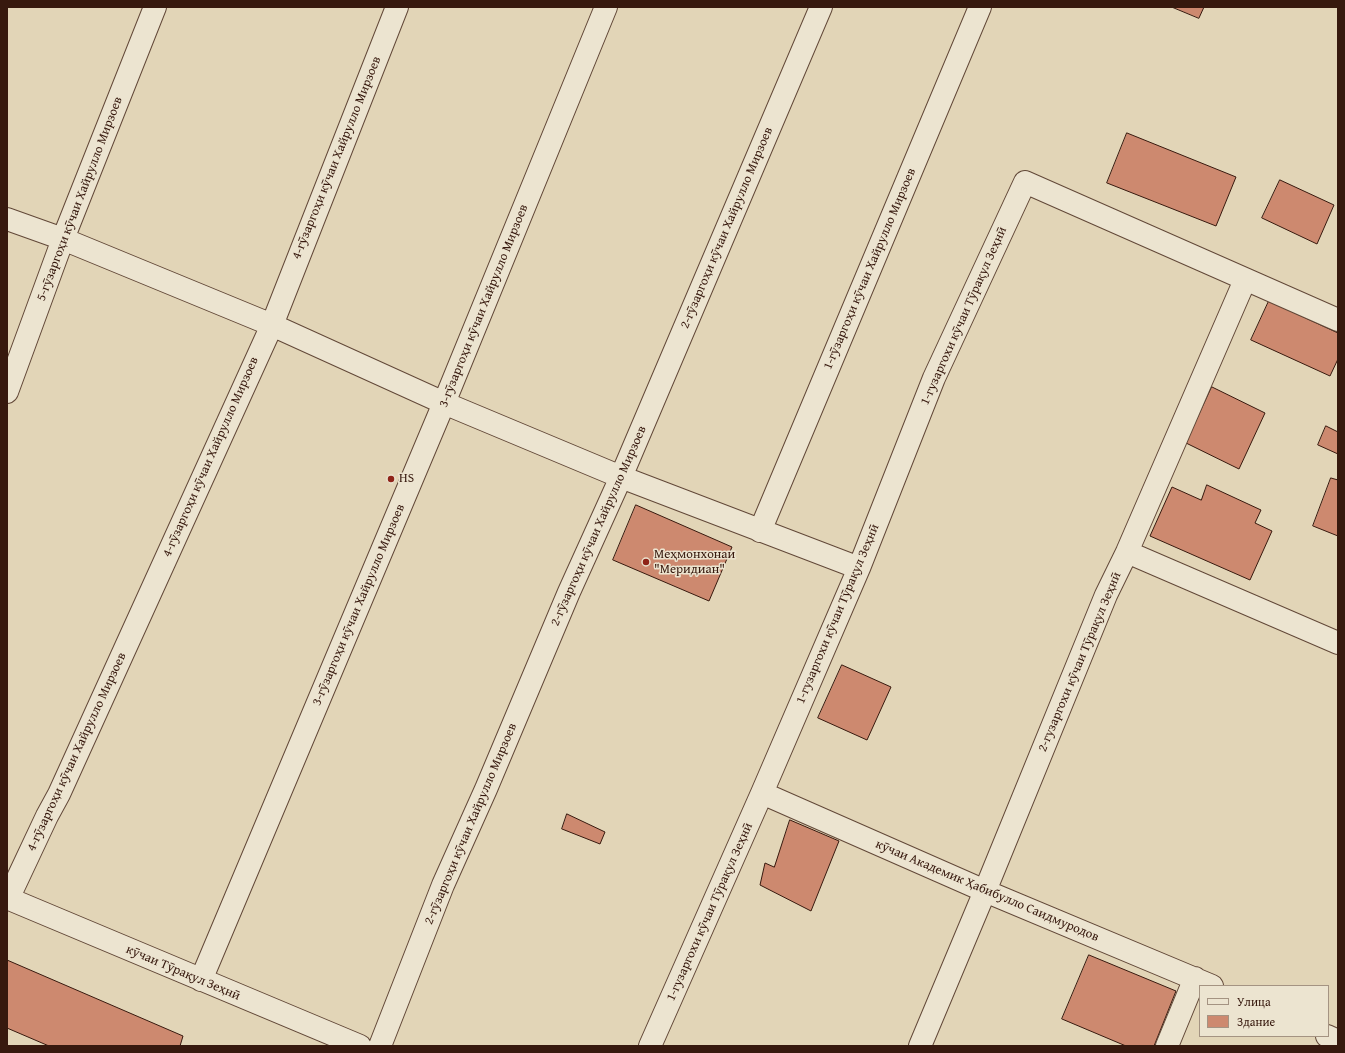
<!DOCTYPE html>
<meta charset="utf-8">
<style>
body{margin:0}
#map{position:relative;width:1345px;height:1053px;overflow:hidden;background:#e2d5b7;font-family:"Gentium Book Plus",serif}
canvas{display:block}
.frame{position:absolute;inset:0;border:8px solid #37190e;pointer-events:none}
.legend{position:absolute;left:1199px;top:985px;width:130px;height:52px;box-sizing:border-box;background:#ece4d0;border:1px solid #a49382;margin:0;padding:5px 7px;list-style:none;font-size:12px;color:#37190e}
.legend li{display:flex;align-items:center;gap:8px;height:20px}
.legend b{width:20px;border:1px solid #a49382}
</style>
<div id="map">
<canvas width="1345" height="1053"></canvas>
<div class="frame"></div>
<ul class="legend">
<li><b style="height:5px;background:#ece4d0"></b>Улица</li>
<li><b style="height:11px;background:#cd896f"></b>Здание</li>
</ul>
</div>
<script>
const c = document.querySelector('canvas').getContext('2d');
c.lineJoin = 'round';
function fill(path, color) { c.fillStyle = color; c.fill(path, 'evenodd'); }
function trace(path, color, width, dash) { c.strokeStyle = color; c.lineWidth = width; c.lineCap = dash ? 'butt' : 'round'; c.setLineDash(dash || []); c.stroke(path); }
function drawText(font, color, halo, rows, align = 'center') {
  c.font = font + ' "Gentium Book Plus",serif'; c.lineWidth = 3; c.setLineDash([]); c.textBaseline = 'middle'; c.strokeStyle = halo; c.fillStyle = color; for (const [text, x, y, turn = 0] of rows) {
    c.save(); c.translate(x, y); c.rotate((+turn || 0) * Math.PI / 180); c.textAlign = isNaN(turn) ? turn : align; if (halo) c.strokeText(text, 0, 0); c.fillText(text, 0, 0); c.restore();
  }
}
const building = new Path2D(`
 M1172 7H1204L1199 18Z
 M1127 133 1236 177 1216 226 1107 183Z
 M1280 180 1334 205 1317 244 1262 218Z
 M1269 301 1338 333V359L1330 376 1251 340Z
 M1212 387 1265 413 1239 469 1186 443Z
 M1326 426 1338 432V454L1318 445Z
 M1331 478 1338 480V536L1313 526Z
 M1207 485 1261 510 1255 523 1272 531 1250 580 1150 536 1172 487 1201 500Z
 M636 505 732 547 709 601 613 560Z
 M842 665 891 687 867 740 818 718Z
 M567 814 605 832 600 844 562 829Z
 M790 820 839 841 811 911 760 885 765 863 774 867Z
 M1089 955 1176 991 1154 1046H1126L1062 1019Z
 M7 960 183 1036 180 1046H49L7 1028Z`);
const minor = new Path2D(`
 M7 219 63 239 272 325 444 403 621 477 859 568
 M7 392 63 239 155 7
 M760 531 980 7
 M1127 552 1338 643
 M762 793 985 891 1212 986
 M7 898 360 1046
 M8 899 47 816 59 794 272 325 397 7
 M201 980 444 403 606 7
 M1327 1036 1338 1041
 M380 1046 443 885 486 789 569 592 621 477 821 7
 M650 1046 762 793 859 568 934 378 1025 182 1338 320
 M920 1046 985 891 1106 595 1127 552 1245 280
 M1167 1046 1195 978`);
const markers = [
 [391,479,4,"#8f2418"],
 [646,562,4,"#8f2418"]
];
const streetNames = [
 ["4-гӯзаргоҳи кӯчаи Хайрулло Мирзоев",337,158,-68],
 ["5-гӯзаргоҳи кӯчаи Хайрулло Мирзоев",80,199,-69],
 ["2-гӯзаргоҳи кӯчаи Хайрулло Мирзоев",727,228,-67],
 ["1-гӯзаргоҳи кӯчаи Хайрулло Мирзоев",870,269,-67],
 ["3-гӯзаргоҳи кӯчаи Хайрулло Мирзоев",484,306,-68],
 ["1-гузаргохи кӯчаи Тӯрақул Зеҳнӣ",964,316,-66],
 ["4-гӯзаргоҳи кӯчаи Хайрулло Мирзоев",211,457,-66],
 ["2-гӯзаргоҳи кӯчаи Хайрулло Мирзоев",599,526,-66],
 ["3-гӯзаргоҳи кӯчаи Хайрулло Мирзоев",359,605,-67],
 ["1-гузаргохи кӯчаи Тӯрақул Зеҳнӣ",838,614,-67],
 ["2-гузаргохи кӯчаи Тӯрақул Зеҳнӣ",1080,662,-67],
 ["4-гӯзаргоҳи кӯчаи Хайрулло Мирзоев",77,752,-65],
 ["2-гӯзаргоҳи кӯчаи Хайрулло Мирзоев",471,824,-67],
 ["кӯчаи Академик Ҳабибулло Саидмуродов",987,891,23],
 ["1-гузаргохи кӯчаи Тӯрақул Зеҳнӣ",710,912,-66],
 ["кӯчаи Тӯрақул Зеҳнӣ",183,973,23]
];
const poiNames = [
 ["HS",399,479],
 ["Меҳмонхонаи",654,555],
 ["\"Меридиан\"",654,570]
];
fill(building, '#cd896f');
trace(building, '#37190e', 1);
trace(minor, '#624838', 24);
trace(minor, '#ece4d0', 22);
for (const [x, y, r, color] of markers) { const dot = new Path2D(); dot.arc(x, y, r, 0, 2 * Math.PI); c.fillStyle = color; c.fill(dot); trace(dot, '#ece4d0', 1.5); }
drawText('13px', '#37190e', '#ece4d0', streetNames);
drawText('13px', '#37190e', '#ece4d0', poiNames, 'left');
</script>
